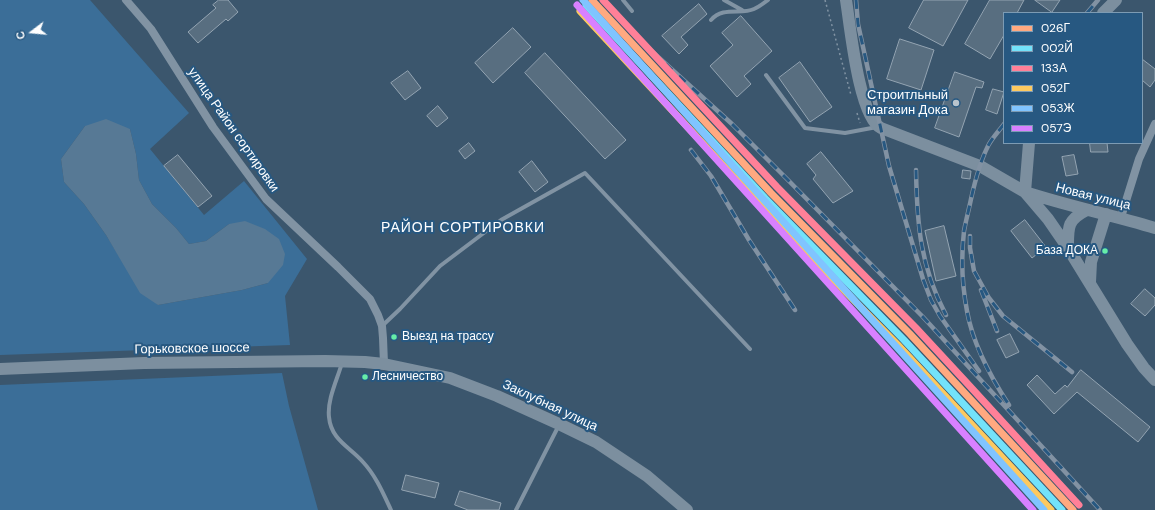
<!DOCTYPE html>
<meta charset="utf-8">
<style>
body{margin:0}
#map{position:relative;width:1155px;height:510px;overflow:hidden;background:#3b566d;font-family:"DM Sans",sans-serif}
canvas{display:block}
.legend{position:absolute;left:1003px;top:12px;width:140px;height:132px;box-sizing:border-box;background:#275881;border:1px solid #7d9bb3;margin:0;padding:5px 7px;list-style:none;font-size:12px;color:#fff}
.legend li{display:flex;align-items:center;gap:8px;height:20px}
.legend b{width:20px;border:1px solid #7d9bb3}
.north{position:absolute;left:12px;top:12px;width:40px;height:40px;-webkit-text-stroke:3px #275881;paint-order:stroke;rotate:254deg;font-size:11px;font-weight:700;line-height:16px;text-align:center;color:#fff}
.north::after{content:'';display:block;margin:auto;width:14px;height:18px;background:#fff;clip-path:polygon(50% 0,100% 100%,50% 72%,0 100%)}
</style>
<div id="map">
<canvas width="1155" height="510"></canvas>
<ul class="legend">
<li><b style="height:5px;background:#ffa980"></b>026Г</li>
<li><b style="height:5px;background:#73e2fa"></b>002Й</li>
<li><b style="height:5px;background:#ff8098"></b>133А</li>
<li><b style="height:5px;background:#fdc960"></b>052Г</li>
<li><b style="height:5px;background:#80c4ff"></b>053Ж</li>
<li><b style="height:5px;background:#d880ff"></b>057Э</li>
</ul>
<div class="north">С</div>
</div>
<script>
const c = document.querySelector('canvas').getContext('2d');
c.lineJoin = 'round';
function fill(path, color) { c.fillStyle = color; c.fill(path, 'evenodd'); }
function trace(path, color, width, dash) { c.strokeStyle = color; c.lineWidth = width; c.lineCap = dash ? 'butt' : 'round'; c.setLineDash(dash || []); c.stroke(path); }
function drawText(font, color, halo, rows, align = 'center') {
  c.font = font + ' "DM Sans",sans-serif'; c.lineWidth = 4; c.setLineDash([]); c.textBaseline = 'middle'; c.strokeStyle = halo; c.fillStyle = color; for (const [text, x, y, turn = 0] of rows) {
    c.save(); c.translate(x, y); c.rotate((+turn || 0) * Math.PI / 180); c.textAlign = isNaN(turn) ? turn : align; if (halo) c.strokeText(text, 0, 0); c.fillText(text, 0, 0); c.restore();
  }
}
const green = new Path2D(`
 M0 0H90L189 113 150 149 204 215 244 181 307 259 285 296 290 345 0 355ZM85 126 130 129 136 154 139 180 152 204 176 228 189 244 206 241 229 224 268 283 242 290 158 305 122 261 106 235 84 204 64 182 61 159Z
 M282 373 289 406 318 510H0V385Z`);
const water = new Path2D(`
 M106 119 130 129 136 154 139 180 152 204 176 228 189 244 206 241 229 224 245 221 265 229 279 239 285 254 283 265 268 283 242 290 158 305 140 293 106 235 84 204 64 182 61 159 85 126Z`);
const building = new Path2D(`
 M219 0H228L238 12 228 21 226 19 198 43 188 32 216 8 213 5Z
 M924 0H968L943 46 909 28Z
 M990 0H1024L1017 13H1004V35L990 59 965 44Z
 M1035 0H1060L1052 12Z
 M699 4 707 14 681 37 688 45 679 54 662 36Z
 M741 16 772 51 744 76 751 84 737 97 710 66 733 45 722 33Z
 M513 28 531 47 493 83 475 63Z
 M900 39 934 50 921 90 887 79Z
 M545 53 626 140 605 159 525 73Z
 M1142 59 1155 69V80L1150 87 1142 80Z
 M800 62 832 107 810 122 779 78Z
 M408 71 421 88 405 100 391 83Z
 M955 72 984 82 982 88 976 87 959 137 935 128Z
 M993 89 1004 92 997 114 986 110Z
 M438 106 448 118 437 127 427 116Z
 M469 143 475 151 465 159 459 151Z
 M1090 143H1107L1108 152H1091Z
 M821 152 853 191 833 203 813 179 816 175 807 164Z
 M178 155 212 196 198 207 164 166Z
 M1074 155 1078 174 1066 176 1062 157Z
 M532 161 548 182 535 192 519 172Z
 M963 170 971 171 970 179 962 178Z
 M1025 220 1046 247 1032 258 1011 231Z
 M944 226 956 276 936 281 925 231Z
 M1145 289 1155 298V305L1145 316 1131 304Z
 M1010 334 1019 352 1006 358 997 340Z
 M1081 370 1150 427 1138 442 1077 392 1054 414 1027 385 1037 375 1055 394 1065 385 1067 387Z
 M406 475 439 483 435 498 402 490Z
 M460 491 501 503 499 510H468L455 505Z`);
const path = new Path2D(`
 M825 0 851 95
 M857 113 860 123`);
const lane = new Path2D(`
 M623 0 632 11
 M724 0 742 10
 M711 20C723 6 741 15 754 9 759 7 764 3 768 0
 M766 75 805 128 845 133 877 127
 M382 326 400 309 440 266 501 220 585 173 750 349
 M342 363C337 380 327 400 329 417 331 440 350 447 363 462 376 476 383 493 391 510
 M516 510 559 425`);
const street = new Path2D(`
 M126 0 151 29 213 127 266 199 338 267 370 299 378 315 382 326 383 338 384 364
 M1121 217 1139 159 1155 124`);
const secondary = new Path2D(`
 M846 0C850 25 859 118 881 128L980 166 1025 192 1048 219 1068 248 1127 344 1144 368 1155 380
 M1103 13 1116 0
 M1029 143 1025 192C1068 206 1112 215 1155 228
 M1068 248C1068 227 1067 220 1087 210
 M1090 282 1091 262 1106 214
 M0 369 144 363 325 361 365 362 384 364 450 378 497 396 559 424 596 442 647 476 687 510`);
const rail = new Path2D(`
 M602 0 646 46 732 124 786 178 923 317 1100 510
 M856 0 858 24 889 166 923 279 931 300 940 316 979 371
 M1087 13 1098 0
 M1004 124C999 131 992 138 988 146 980 162 975 181 971 199 969 209 966 220 964 231 961 257 962 285 967 311 973 345 990 376 1009 405
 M691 150 711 176 749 240 795 310
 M916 170C917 224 920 266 946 315
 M970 236V248L974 271 989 298 1003 316 1072 372
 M981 290 997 331`);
const rail1 = new Path2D(`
 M592 0 771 193 910 334 1073 510`);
const rail2 = new Path2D(`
 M586 5 765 198 904 340 1062 510`);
const rail3 = new Path2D(`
 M603 0 777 187 916 328 966 382 1079 505`);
const rail4 = new Path2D(`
 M580 11 759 204 898 345 1051 510`);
const rail5 = new Path2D(`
 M583 0 1044 510`);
const rail6 = new Path2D(`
 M577 5 1033 510`);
const markers = [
 [956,103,4,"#bac4cc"],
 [1105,251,3.5,"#66eda8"],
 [394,337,3.5,"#66eda8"],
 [365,377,3.5,"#66eda8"]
];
const busNames = [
 ["База ДОКА",1098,251,"right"],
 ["Выезд на трассу",402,337],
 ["Лесничество",372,377]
];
const poiNames = [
 ["Строитльный",948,96],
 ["магазин Дока",948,111]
];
const streetNames = [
 ["улица Район сортировки",233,130,55],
 ["Новая улица",1093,197,14],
 ["Горьковское шоссе",192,349,-1],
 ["Заклубная улица",550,406,25]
];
const neighbourhoodNames = [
 ["РАЙОН СОРТИРОВКИ",463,228]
];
fill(green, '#3b6e98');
fill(water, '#577995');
fill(building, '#586e80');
trace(building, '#94a4b2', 1);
trace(path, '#8193a3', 1.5, [2, 3]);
trace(lane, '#8193a3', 4);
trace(street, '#8193a3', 8);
trace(secondary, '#7c8f9f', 12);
trace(rail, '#8292a3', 4.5);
trace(rail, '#275881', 3, [9]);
trace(rail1, '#ffa980', 7);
trace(rail2, '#73e2fa', 7);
trace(rail3, '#ff8098', 7);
trace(rail4, '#fdc960', 7);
trace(rail5, '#80c4ff', 7);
trace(rail6, '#d880ff', 7);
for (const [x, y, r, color] of markers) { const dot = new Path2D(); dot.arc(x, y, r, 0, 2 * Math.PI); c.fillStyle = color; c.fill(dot); trace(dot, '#275881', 1.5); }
drawText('12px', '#fff', '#275881', busNames, 'left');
drawText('13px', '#fff', '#275881', poiNames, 'right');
drawText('13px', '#fff', '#275881', streetNames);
c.letterSpacing = '1px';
drawText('14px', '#fff', '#275881', neighbourhoodNames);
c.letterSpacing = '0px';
</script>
